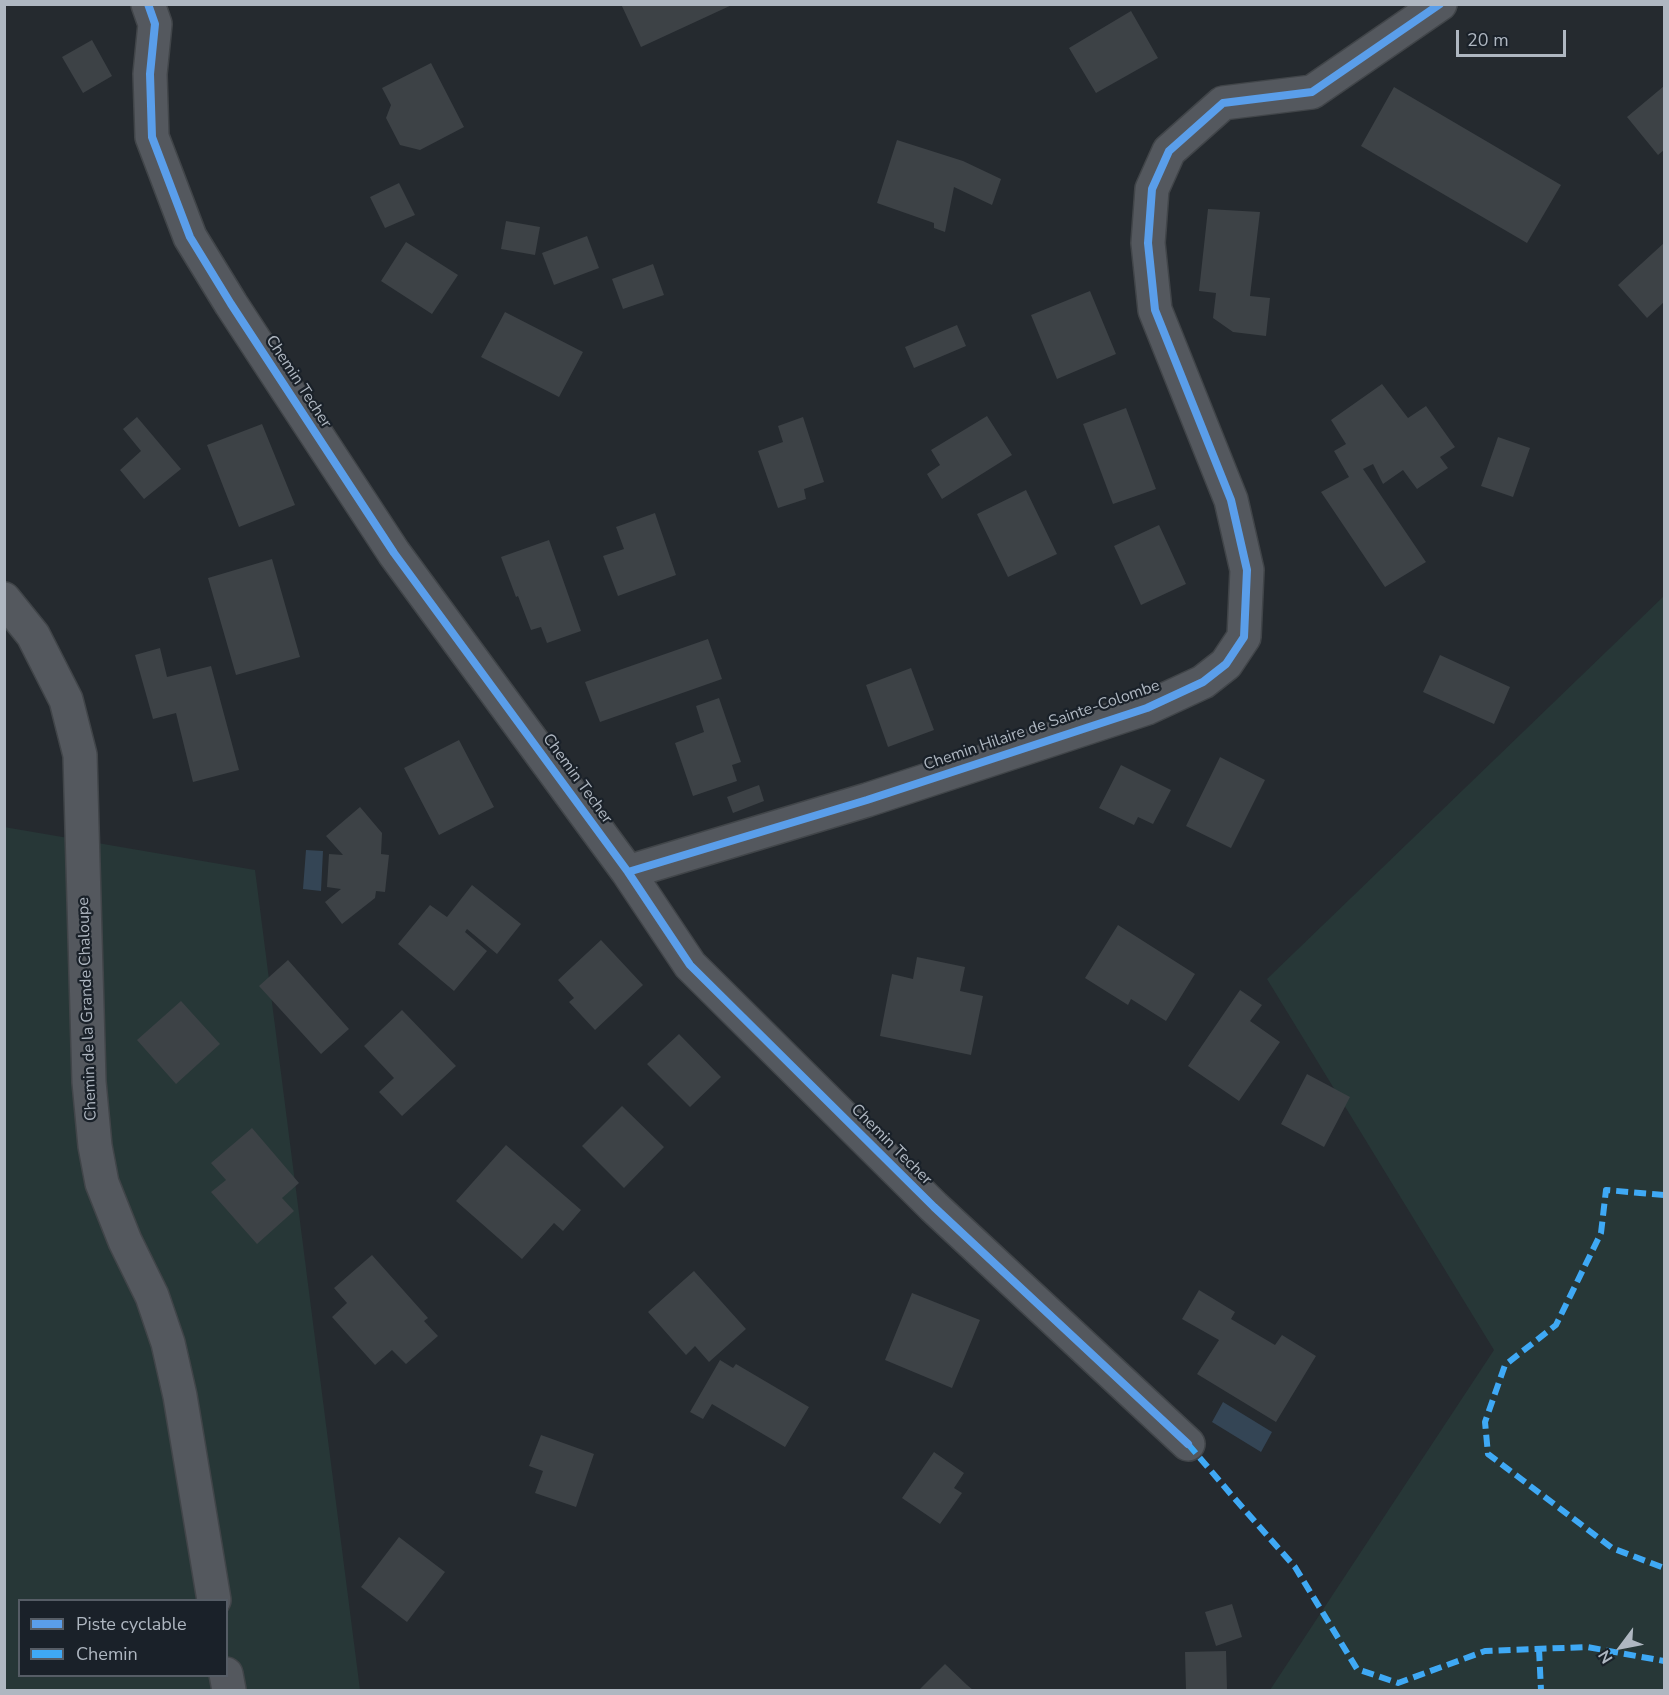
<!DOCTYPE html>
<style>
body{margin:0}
#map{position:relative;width:1669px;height:1695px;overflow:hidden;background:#252a2f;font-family:"Nunito Sans",sans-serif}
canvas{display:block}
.frame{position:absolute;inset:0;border:6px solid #afb7c1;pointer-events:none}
.legend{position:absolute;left:18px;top:1599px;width:210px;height:78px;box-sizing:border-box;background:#1a2129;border:2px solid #565d66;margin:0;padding:8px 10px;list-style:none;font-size:18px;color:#afb7c1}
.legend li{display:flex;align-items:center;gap:12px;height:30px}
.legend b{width:30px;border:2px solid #565d66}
.north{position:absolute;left:1591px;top:1617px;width:60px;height:60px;-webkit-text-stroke:4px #1a2129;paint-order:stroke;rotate:238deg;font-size:16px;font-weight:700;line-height:24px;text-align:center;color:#afb7c1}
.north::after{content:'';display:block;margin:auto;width:21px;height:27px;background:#afb7c1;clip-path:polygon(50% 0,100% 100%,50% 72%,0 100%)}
.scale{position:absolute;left:1456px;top:30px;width:110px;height:27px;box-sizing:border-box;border:3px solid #afb7c1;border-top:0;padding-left:8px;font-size:18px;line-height:21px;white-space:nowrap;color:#afb7c1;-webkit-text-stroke:4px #1a2129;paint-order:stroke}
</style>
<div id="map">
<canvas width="1669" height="1695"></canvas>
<div class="frame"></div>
<ul class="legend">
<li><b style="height:8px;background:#5a9eea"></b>Piste cyclable</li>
<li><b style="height:8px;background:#3fa9f5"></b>Chemin</li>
</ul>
<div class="north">N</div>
<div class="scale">20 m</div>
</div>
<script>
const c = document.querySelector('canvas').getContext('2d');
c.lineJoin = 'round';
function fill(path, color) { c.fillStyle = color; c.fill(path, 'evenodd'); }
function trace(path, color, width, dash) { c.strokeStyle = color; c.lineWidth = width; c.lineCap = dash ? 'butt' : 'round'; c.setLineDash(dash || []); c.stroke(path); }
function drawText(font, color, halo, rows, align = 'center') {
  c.font = font + ' "Nunito Sans",sans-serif'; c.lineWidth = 4.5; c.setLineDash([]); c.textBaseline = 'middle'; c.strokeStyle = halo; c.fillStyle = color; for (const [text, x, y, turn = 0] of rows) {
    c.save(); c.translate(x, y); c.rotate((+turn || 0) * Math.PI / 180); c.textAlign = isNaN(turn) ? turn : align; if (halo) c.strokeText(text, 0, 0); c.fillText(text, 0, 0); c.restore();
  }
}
const green = new Path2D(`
 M1664 596V1690H1270L1494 1350 1267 979Z
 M4 827 255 870 360 1690H5ZM20 1600H226V1676H20Z`);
const water = new Path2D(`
 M306 850 323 851 321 891 303 889Z
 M1223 1402 1272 1432 1261 1452 1212 1422Z`);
const building = new Path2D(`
 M621 4H734L641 47Z
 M1131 11 1158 58 1096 93 1069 48Z
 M92 40 112 76 83 93 62 57Z
 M431 63 464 127 420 150 400 145 386 118 391 105 382 88Z
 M1664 86V150L1658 155 1627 117Z
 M1394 87 1561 185 1527 243 1361 146Z
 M897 140 963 161 1001 179 992 205 954 187 945 232 934 228V223L877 203Z
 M399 183 415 215 385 228 370 197Z
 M1208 209 1260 212 1250 296 1270 298 1266 336 1233 332 1213 318 1216 293 1199 291Z
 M506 221 540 227 535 255 501 249Z
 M587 236 599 268 554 285 542 253Z
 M406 242 458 275 432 314 381 281Z
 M1664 243V302L1647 318 1618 285Z
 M653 264 664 295 623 309 612 279Z
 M1090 291 1116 354 1057 379 1031 315Z
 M505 312 583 352 559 397 481 357Z
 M957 325 966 346 914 368 905 347Z
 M1382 384 1408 418 1426 406 1455 447 1440 457 1448 468 1417 489 1403 470 1383 484 1373 464 1363 469 1426 562 1385 587 1321 492 1349 477 1334 451 1346 444 1331 420Z
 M1126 408 1156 489 1113 504 1083 424Z
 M987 416 1012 455 942 499 927 474 940 465 931 450Z
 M137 417 181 469 144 499 120 470 141 451 123 429Z
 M803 417 824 482 804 489 806 499 778 508 758 451 783 442 778 426Z
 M262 424 295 505 239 527 207 445Z
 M1498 437 1530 448 1513 497 1481 486Z
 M1026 490 1057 554 1008 577 977 514Z
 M655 513 676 575 618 596 603 556 624 549 616 527Z
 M1159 525 1186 584 1141 605 1114 546Z
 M549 540 581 631 547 643 541 627 531 630 518 596 516 597 501 557Z
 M272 559 300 657 236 675 208 578Z
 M708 639 722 679 600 722 585 682Z
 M160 648 167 677 211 666 239 770 193 782 176 713 153 719 135 655Z
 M1440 655 1510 687 1494 724 1423 692Z
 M911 668 934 730 888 747 866 685Z
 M719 698 741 762 732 765 737 781 693 796 675 743 704 732 696 706Z
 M459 740 494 807 439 835 404 768Z
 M1220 757 1265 780 1231 848 1186 826Z
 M1121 765 1171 790 1153 824 1138 817 1134 825 1099 808Z
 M759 785 764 801 733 813 727 797Z
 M360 807 382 833 381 854 389 855 385 892 376 891 375 898 342 924 325 902 341 889 327 887 329 854 343 855 326 836Z
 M472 885 521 924 497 954 467 929 465 932 487 951 454 991 398 944 430 905 447 917Z
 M1118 925 1195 974 1166 1021 1131 999 1128 1005 1085 978Z
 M601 940 643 985 595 1030 569 1002 574 998 558 980Z
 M917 957 965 967 960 991 983 996 971 1055 880 1036 892 974 913 979Z
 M288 960 349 1029 321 1054 259 986Z
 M1240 990 1262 1005 1250 1021 1280 1042 1239 1101 1188 1066Z
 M181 1001 220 1044 176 1084 137 1040Z
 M402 1010 456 1066 402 1116 379 1092 394 1078 364 1046Z
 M679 1034 721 1077 690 1107 647 1064Z
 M1307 1074 1350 1097 1324 1147 1281 1124Z
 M622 1106 664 1147 624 1188 582 1146Z
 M252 1128 299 1183 282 1198 294 1211 257 1244 211 1192 226 1180 211 1163Z
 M506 1145 581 1210 563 1231 554 1223 522 1259 456 1201Z
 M372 1255 428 1318 424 1321 438 1336 406 1364 392 1350 375 1365 332 1317 347 1303 334 1288Z
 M694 1271 746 1329 709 1362 695 1346 686 1355 648 1312Z
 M1199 1290 1235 1312 1231 1319 1275 1345 1282 1335 1316 1356 1276 1422 1197 1374 1219 1340 1182 1319Z
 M912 1293 980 1320 952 1388 885 1360Z
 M720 1360 733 1368 736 1364 809 1407 785 1447 712 1404 703 1419 690 1412Z
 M541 1435 594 1454 576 1507 535 1493 543 1471 529 1466Z
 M934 1452 964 1473 954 1488 962 1493 940 1524 902 1498Z
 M399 1537 445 1572 407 1622 361 1587Z
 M1232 1604 1242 1637 1216 1646 1205 1612Z
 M1226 1651 1227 1690H1186L1185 1652Z
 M945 1664 967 1685 973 1690H919Z`);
const minor = new Path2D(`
 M148 4 155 24 150 74 152 137 190 237 231 304 394 553 628 872 690 965 934 1207 1188 1444
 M4 599 33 635 66 700 80 755 89 1082 95 1146 102 1183 125 1241 152 1296 168 1343 180 1396 214 1600
 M628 872 867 800 1147 708 1203 682 1226 664 1244 637 1247 570 1231 500 1155 310 1148 243 1152 189 1169 151 1223 103 1312 92 1440 4
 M226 1674 229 1690`);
const quiet = new Path2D(`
 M1664 1195 1606 1190 1601 1233 1556 1325 1505 1365 1485 1422 1488 1454 1612 1548 1664 1568
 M1188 1444 1229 1492 1295 1567 1357 1669 1398 1683 1485 1651 1587 1647 1664 1661
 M1539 1649 1541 1690`);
const cycleway = new Path2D(`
 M148 4 155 24 150 74 152 137 190 237 231 304 394 553 628 872 690 965 934 1207 1188 1444
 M628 872 867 800 1147 708 1203 682 1226 664 1244 637 1247 570 1231 500 1155 310 1148 243 1152 189 1169 151 1223 103 1312 92 1440 4`);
const streetNames = [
 ["Chemin Techer",298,382,57],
 ["Chemin Hilaire de Sainte-Colombe",1042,726,-19],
 ["Chemin Techer",577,779,54],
 ["Chemin de la Grande Chaloupe",88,1009,-92],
 ["Chemin Techer",891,1145,45]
];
fill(green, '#273737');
fill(water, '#344555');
fill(building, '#3d4246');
trace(minor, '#414549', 36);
trace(minor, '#54585e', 33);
trace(quiet, '#3fa9f5', 6, [12, 6]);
trace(cycleway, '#5a9eea', 8);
drawText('16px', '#afb7c1', '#1a2129', streetNames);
</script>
